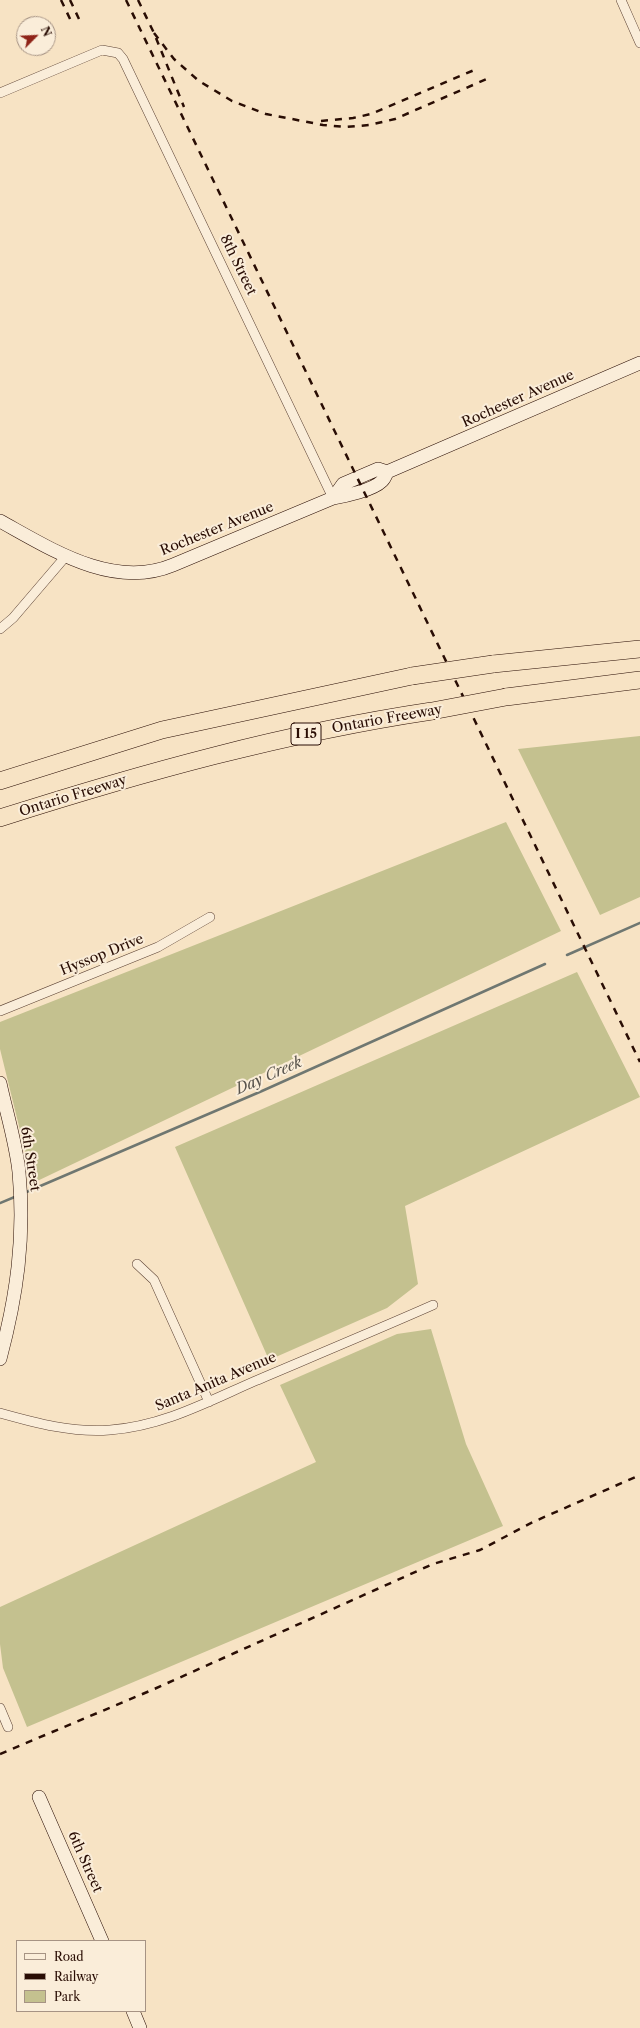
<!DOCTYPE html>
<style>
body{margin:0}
#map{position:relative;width:640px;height:2028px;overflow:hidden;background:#f7e3c4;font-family:"Libre Caslon Text",serif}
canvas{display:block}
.legend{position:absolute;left:16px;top:1940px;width:130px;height:72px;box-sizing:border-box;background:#faedd9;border:1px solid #a69384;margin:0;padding:5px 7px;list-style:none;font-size:12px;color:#290d04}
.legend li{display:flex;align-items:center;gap:8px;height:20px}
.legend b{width:20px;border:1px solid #a69384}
.north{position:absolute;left:16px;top:16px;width:40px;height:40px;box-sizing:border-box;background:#faedd9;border:1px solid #a69384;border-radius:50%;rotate:66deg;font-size:11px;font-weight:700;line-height:16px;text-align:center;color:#290d04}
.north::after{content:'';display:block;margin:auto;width:14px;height:18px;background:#8f2418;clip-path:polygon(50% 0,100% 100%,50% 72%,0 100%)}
</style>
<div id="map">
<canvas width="640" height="2028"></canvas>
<ul class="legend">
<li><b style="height:5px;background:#faedd9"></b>Road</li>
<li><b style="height:5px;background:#290d04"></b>Railway</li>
<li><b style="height:11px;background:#c4c18f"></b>Park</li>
</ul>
<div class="north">N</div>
</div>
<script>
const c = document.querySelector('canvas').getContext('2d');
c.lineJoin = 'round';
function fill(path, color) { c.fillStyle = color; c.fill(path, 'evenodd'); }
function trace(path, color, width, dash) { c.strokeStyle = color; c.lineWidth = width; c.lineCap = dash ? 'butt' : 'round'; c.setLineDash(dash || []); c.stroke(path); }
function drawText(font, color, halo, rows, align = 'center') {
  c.font = font + ' "Libre Caslon Text",serif'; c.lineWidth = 4; c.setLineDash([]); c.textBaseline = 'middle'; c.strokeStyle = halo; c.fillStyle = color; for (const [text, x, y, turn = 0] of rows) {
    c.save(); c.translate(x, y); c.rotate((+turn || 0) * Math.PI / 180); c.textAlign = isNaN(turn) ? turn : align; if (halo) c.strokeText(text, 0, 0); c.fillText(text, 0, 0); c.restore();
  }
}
const green = new Path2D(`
 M640 736V897L600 915 518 749Z
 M506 822 561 931 33 1183 0 1049V1022Z
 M577 972 640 1097 405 1206 418 1284 387 1308 269 1360 175 1147Z
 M431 1329 466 1444 503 1526 27 1727 3 1668 0 1644V1607L316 1462 280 1385 397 1334Z`);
const stream = new Path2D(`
 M567 955 640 923
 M24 1193 262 1091 545 964
 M0 1203 17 1196`);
const street = new Path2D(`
 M621 0 640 43
 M0 93 102 50 118 53 123 59 333 498
 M0 629 13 618 66 556
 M0 1011 158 947 210 917
 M137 1264 154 1280 209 1402
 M0 1413C36 1423 72 1433 110 1430 163 1426 207 1402 255 1381 314 1356 374 1331 433 1305
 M0 1708 8 1727`);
const secondary = new Path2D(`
 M333 498 343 484 378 469 387 472
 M0 521C51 549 113 590 173 565L333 498C346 496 373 490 382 481 384 479 386 475 387 472L640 363
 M0 1083C6 1111 16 1143 19 1172 25 1238 17 1295 0 1359
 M39 1797 102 1941
 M133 2011 140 2028`);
const highway = new Path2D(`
 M493 664 640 649
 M506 697 640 680
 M0 781 162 730 412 676
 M0 818C141 773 285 733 432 711`);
const rail = new Path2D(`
 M61 0 72 23
 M70 0 79 19
 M126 0 640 1062
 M138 0 154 33 184 107
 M154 33 174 59 199 81 232 101 266 114 323 125 346 127 369 125 395 119 489 78
 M321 121 353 118 371 114 479 68
 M0 1754 152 1690 433 1564 480 1550 533 1522 640 1475`);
const highwayBridge = new Path2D(`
 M412 676 493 664
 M432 711 506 697`);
const shields = [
 [306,734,30]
];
const shieldNames = [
 ["I 15",306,734]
];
const streetNames = [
 ["8th Street",238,265,64],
 ["Rochester Avenue",518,399,-24],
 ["Rochester Avenue",217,529,-22],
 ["Ontario Freeway",387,719,-10],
 ["Ontario Freeway",73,796,-17],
 ["Hyssop Drive",102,955,-22],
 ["6th Street",30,1159,81],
 ["Santa Anita Avenue",216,1382,-23],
 ["6th Street",85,1862,66]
];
const waterNames = [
 ["Day Creek",269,1076,-24]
];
fill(green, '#c4c18f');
trace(stream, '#6f7771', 2.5);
trace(street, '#5c4234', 10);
trace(secondary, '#290d04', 14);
trace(highway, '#290d04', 18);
trace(street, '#faedd9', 9);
trace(secondary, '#faedd9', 13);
trace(highway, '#f7e3c4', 17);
trace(rail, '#290d04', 2.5, [7, 7]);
trace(highwayBridge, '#290d04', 18, []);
trace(highwayBridge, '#f7e3c4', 17);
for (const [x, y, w] of shields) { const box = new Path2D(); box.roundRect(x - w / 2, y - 11, w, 22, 3); c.fillStyle = '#faedd9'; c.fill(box); trace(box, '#290d04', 1); }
drawText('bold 13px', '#290d04', null, shieldNames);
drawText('14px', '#290d04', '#faedd9', streetNames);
drawText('italic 15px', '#58534c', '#faedd9', waterNames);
</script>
